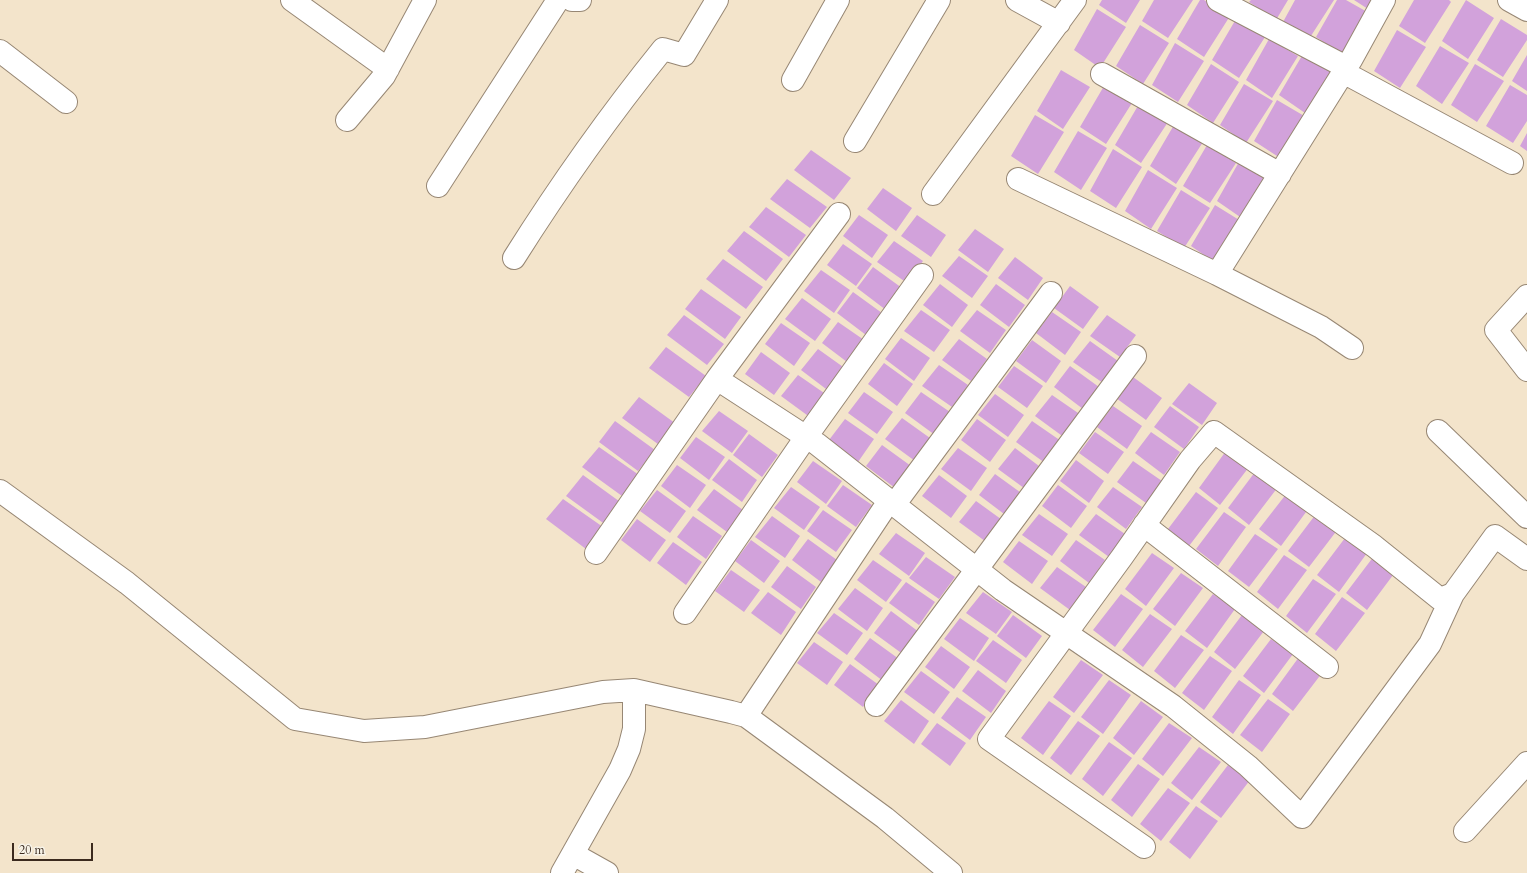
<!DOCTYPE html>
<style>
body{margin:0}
#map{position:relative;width:1527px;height:873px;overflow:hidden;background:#f3e4cb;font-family:Cardo,serif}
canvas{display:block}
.scale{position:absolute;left:12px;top:843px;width:81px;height:18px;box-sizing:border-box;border:2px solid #3b2a1e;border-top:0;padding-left:5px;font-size:12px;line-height:14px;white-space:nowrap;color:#3b2a1e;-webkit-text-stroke:3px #f7f3e8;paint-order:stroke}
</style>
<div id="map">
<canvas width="1527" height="873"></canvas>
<div class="scale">20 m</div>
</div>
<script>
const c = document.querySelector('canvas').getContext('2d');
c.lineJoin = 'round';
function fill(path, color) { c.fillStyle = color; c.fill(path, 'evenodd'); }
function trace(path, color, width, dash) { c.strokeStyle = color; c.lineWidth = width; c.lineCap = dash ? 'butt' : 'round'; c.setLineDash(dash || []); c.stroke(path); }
const building = new Path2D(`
 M1102 0H1140L1126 23 1099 5Z
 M1154 0H1193L1168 38 1142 21Z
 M1200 0H1204L1230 16 1204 57 1177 39Z
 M1251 0H1288L1276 20 1249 2Z
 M1295 0H1334L1309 39 1283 22Z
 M1337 0H1346L1369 13 1342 54 1316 37Z
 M1354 0H1374L1368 9Z
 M1414 0H1449L1451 2 1425 43 1399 26Z
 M1466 0 1494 18 1468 59 1442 41Z
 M1097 9 1126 27 1100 68 1074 50Z
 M1236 19 1265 37 1239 78 1212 60Z
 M1501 19 1527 35V40L1503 77 1477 60Z
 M1140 25 1169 43 1143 84 1116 66Z
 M1397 30 1426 47 1400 88 1374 71Z
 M1269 39 1298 56 1272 98 1246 80Z
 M1175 43 1204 61 1178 102 1152 85Z
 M1440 46 1469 63 1442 104 1416 86Z
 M1303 54 1332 72 1305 113 1279 95Z
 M1527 55V91L1512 81Z
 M1211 64 1239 82 1213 123 1187 105Z
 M1475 64 1504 81 1477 122 1451 105Z
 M1061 70 1090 87 1063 129 1037 111Z
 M1244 84 1273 101 1246 143 1220 125Z
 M1510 85 1527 95V121L1513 143 1486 126Z
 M1104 86 1132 103 1106 144 1080 127Z
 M1277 100 1306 117 1280 158 1254 141Z
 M1139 104 1168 122 1141 163 1115 145Z
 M1035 115 1064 132 1038 174 1011 156Z
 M1174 125 1203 142 1176 184 1150 166Z
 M1078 131 1107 148 1081 190 1054 172Z
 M1527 133V151L1520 146Z
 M1207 145 1236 163 1210 203 1183 186Z
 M1113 149 1142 167 1116 208 1090 191Z
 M811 150 851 178 834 200 794 170Z
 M1240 160 1269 178 1243 219 1217 201Z
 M1148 170 1177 188 1151 229 1125 211Z
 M787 179 827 207 810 228 770 199Z
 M883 188 912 208 896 231 867 209Z
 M1181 190 1210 208 1184 248 1157 231Z
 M1215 205 1244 223 1217 264 1191 246Z
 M766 207 806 235 789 257 749 227Z
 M859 215 888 235 872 258 843 236Z
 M917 215 946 235 931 257 901 236Z
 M975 229 1004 249 988 272 958 250Z
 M744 231 783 259 766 281 727 251Z
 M894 241 923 261 907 283 877 262Z
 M843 244 872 264 856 286 827 265Z
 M959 256 988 276 972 298 942 276Z
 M1015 257 1043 278 1028 300 998 278Z
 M723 259 763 287 746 309 706 279Z
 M873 267 902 288 886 310 857 288Z
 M821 270 850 290 834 313 804 291Z
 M940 284 968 305 952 327 923 305Z
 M996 284 1025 305 1009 327 980 305Z
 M1070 286 1099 307 1083 329 1054 308Z
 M701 289 741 317 725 339 685 309Z
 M853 292 882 313 866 335 837 313Z
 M802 298 831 319 815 341 785 319Z
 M921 310 950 330 934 352 904 331Z
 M977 310 1006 330 990 353 960 331Z
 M1052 312 1081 332 1065 355 1036 333Z
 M684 315 724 344 707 365 667 335Z
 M1107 315 1136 335 1120 357 1090 336Z
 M838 322 867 342 851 365 822 343Z
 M781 323 810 343 794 366 765 344Z
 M901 338 930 358 914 381 885 359Z
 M959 339 987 359 971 381 942 360Z
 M1032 340 1061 361 1046 383 1016 361Z
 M1090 341 1118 361 1103 383 1073 362Z
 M666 347 706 376 689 397 649 368Z
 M818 349 846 369 830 392 801 370Z
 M761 352 790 373 774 395 745 374Z
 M884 363 913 384 897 406 868 384Z
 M939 365 968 385 952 407 922 386Z
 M1014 366 1043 386 1027 408 998 387Z
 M1070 366 1099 387 1083 409 1054 387Z
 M798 375 827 395 811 418 781 396Z
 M1133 377 1162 398 1146 420 1116 398Z
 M1189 383 1217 403 1202 425 1172 404Z
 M864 392 893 412 877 434 848 413Z
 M921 392 950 412 935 435 905 413Z
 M995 394 1024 415 1008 437 978 415Z
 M1052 395 1081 415 1065 438 1035 416Z
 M639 397 679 426 662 447 622 418Z
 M1113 406 1142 426 1127 449 1097 427Z
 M1170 406 1199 427 1184 449 1154 427Z
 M719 411 748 431 732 453 702 431Z
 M902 418 930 438 915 461 885 439Z
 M845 419 874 439 858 462 829 440Z
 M977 419 1006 440 990 462 961 440Z
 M615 421 655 450 638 471 599 442Z
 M1032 421 1061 441 1045 463 1016 442Z
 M1095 432 1124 452 1108 474 1079 453Z
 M1151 432 1180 452 1164 475 1135 453Z
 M749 434 778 455 762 477 733 455Z
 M696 437 725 457 709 480 680 458Z
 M882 445 911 466 895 488 866 466Z
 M599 447 639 475 622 496 582 467Z
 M958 448 987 468 971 491 941 469Z
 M1015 448 1043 469 1028 491 998 469Z
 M1226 451 1249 467 1220 505 1199 488Z
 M729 459 757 480 742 502 712 480Z
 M1076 460 1104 481 1089 503 1060 481Z
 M813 461 842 481 826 504 797 482Z
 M1133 461 1162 481 1146 503 1117 482Z
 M677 465 706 485 690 508 661 486Z
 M1255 472 1278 487 1249 525 1228 508Z
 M995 474 1024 495 1008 517 979 495Z
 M583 475 623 504 606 525 566 496Z
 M939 475 967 496 951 518 922 496Z
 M843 485 872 505 856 527 827 506Z
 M1058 485 1087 506 1071 528 1042 506Z
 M791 487 820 507 804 530 774 508Z
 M1113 487 1142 507 1126 529 1097 507Z
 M714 489 743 510 727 532 697 510Z
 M657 490 686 511 670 533 640 511Z
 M1196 492 1218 508 1189 546 1168 529Z
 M1287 493 1309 508 1281 546 1259 529Z
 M563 499 603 527 586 549 546 519Z
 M976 501 1005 522 989 544 959 522Z
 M823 510 852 530 836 552 807 531Z
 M1224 512 1246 527 1218 566 1196 549Z
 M1039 514 1068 534 1052 556 1022 535Z
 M1096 514 1125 534 1109 557 1079 535Z
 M1316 514 1338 529 1309 567 1288 551Z
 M693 516 722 536 706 559 677 537Z
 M772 516 800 536 785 558 755 537Z
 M637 519 666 540 650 562 621 540Z
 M896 533 925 553 909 576 879 554Z
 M1255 534 1278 549 1249 587 1228 571Z
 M1345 538 1367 553 1339 592 1317 575Z
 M808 539 837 560 821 582 792 560Z
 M751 540 780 561 764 583 735 561Z
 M1076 540 1105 560 1089 583 1060 561Z
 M1019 541 1048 561 1032 584 1003 562Z
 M673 542 702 562 686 585 657 563Z
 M1152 553 1174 568 1146 606 1125 589Z
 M1284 555 1307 570 1278 609 1257 592Z
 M1374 556 1396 571 1367 610 1346 593Z
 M926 557 955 577 939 599 909 578Z
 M873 560 902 580 886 602 857 580Z
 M787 566 816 587 801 609 771 587Z
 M1057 567 1086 587 1070 610 1040 588Z
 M731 570 760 590 744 612 715 591Z
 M1181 573 1203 588 1175 626 1153 609Z
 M1313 579 1336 594 1307 633 1286 616Z
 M906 582 935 602 919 625 889 603Z
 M855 588 883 608 867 631 838 609Z
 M768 592 796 612 781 635 751 613Z
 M983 592 1012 612 996 634 966 613Z
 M1121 594 1143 609 1115 647 1093 630Z
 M1213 594 1235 609 1207 648 1185 631Z
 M1342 597 1365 613 1336 651 1315 634Z
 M891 611 919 632 904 655 874 633Z
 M834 613 863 633 847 655 817 633Z
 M1150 614 1172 629 1143 667 1122 650Z
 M1013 615 1042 636 1026 658 997 636Z
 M1242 615 1264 631 1235 669 1214 652Z
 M960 618 989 638 974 661 944 639Z
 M1181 635 1204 650 1175 688 1154 671Z
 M870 638 899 659 883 681 854 659Z
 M1271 639 1293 654 1264 693 1243 676Z
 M993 640 1022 660 1006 683 976 661Z
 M814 642 843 662 827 685 797 663Z
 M941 646 970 667 954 689 925 667Z
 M1210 656 1232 671 1204 710 1182 693Z
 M1299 657 1322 673 1293 711 1272 694Z
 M1081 660 1103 675 1074 713 1053 697Z
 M850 664 879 685 863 707 834 685Z
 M978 670 1006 691 991 713 962 691Z
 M921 671 950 692 934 714 904 692Z
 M1109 680 1131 695 1103 734 1081 717Z
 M1239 680 1261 695 1233 734 1212 717Z
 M957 697 986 717 970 740 941 718Z
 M1268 699 1290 714 1262 752 1240 735Z
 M901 700 929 721 914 744 884 721Z
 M1049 701 1071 716 1043 755 1021 738Z
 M1141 701 1163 717 1134 755 1113 738Z
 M1078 721 1100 736 1071 775 1050 758Z
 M937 723 966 743 950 766 921 744Z
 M1169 723 1192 738 1163 776 1142 759Z
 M1109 742 1132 758 1103 796 1082 779Z
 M1199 747 1221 762 1192 800 1171 783Z
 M1138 764 1160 779 1132 817 1111 800Z
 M1228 765 1250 780 1221 818 1200 802Z
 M1168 788 1190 803 1161 841 1140 824Z
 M1196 806 1218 821 1190 859 1169 842Z`);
const minor = new Path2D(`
 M292 0 388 69
 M572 0H580
 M1017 0 1059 23
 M1218 0 1346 67
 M1509 0 1527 10
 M0 51 66 102
 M1343 72 1512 163
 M1102 74 1280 174
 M793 80 838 0
 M347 120 384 76 425 0
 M855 141 939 0
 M1018 179 1217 274 1351 60 1384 0
 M438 186 558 0
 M933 194 1075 0
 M514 258C560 185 608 117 663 49L684 55 717 0
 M1217 274 1321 327 1352 348
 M1527 296 1496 330 1527 370
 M717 379 817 444 1003 590 1173 706 1248 766 1302 817 1430 644 1453 594
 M1438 431 1527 517
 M0 491 127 583 295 719 364 731 425 727 603 692 634 690 731 712 746 716 885 818 951 873
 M894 505 1051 293
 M1144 525 1327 667
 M596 553 717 379 839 214
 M685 613 806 437 922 275
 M876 705 1135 356
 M746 716 889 501
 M1465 831 1527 763
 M1144 847 989 739 1122 557 1190 460 1214 432 1374 546 1440 599 1453 594 1495 536 1527 559
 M573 854 607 873
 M562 873 620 770 629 749 634 729V690`);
fill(building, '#d2a2db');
trace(minor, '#978774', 24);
trace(minor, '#fff', 22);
</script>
